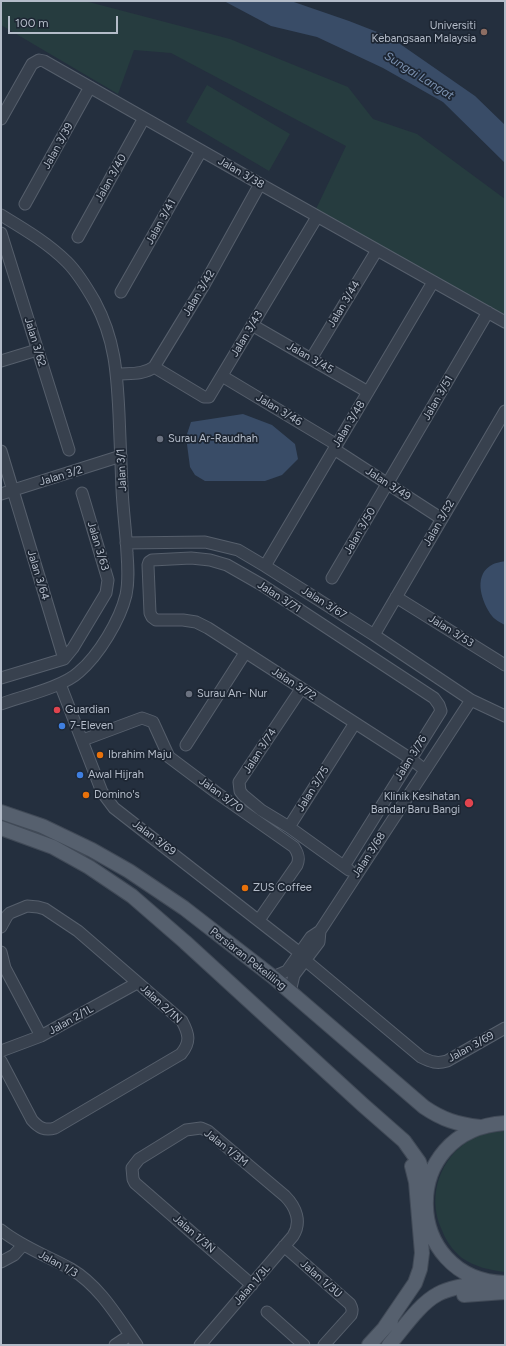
<!DOCTYPE html>
<style>
body{margin:0}
#map{position:relative;width:506px;height:1346px;overflow:hidden;background:#242f3e;font-family:Figtree,sans-serif}
canvas{display:block}
.frame{position:absolute;inset:0;border:2px solid #b4bcc9;pointer-events:none}
.scale{position:absolute;left:8px;top:16px;width:110px;height:18px;box-sizing:border-box;border:2px solid #b4bcc9;border-top:0;padding-left:5px;font-size:12px;line-height:14px;white-space:nowrap;color:#b4bcc9;-webkit-text-stroke:3px #1d2633;paint-order:stroke}
</style>
<div id="map">
<canvas width="506" height="1346"></canvas>
<div class="frame"></div>
<div class="scale">100 m</div>
</div>
<script>
const c = document.querySelector('canvas').getContext('2d');
c.lineJoin = 'round';
function fill(path, color) { c.fillStyle = color; c.fill(path, 'evenodd'); }
function trace(path, color, width, dash) { c.strokeStyle = color; c.lineWidth = width; c.lineCap = dash ? 'butt' : 'round'; c.setLineDash(dash || []); c.stroke(path); }
function drawText(font, color, halo, rows, align = 'center') {
  c.font = font + ' Figtree,sans-serif'; c.lineWidth = 3.5; c.setLineDash([]); c.textBaseline = 'middle'; c.strokeStyle = halo; c.fillStyle = color; for (const [text, x, y, turn = 0] of rows) {
    c.save(); c.translate(x, y); c.rotate((+turn || 0) * Math.PI / 180); c.textAlign = isNaN(turn) ? turn : align; if (halo) c.strokeText(text, 0, 0); c.fillText(text, 0, 0); c.restore();
  }
}
const green = new Path2D(`
 M1 1H85L230 39 348 87 373 119 417 134 505 199V319L316 209 346 146 171 53 134 50 118 94 1 25Z
 M207 85 290 134 269 171 186 122Z
 M505 1131V1272C490 1270 475 1267 462 1258 452 1250 445 1239 441 1228 427 1196 440 1158 470 1140 480 1134 493 1132 505 1131Z`);
const water = new Path2D(`
 M224 1H291L349 21 390 37 475 96 505 125V163L443 102 383 68 317 37 271 26Z
 M243 414 272 425 295 444 298 459 282 475 265 481H205L195 475 190 467 186 437 191 422Z
 M505 561V625C501 623 495 620 492 616 482 603 473 577 490 566 494 563 501 562 505 561Z`);
const minor = new Path2D(`
 M1 119 32 64 39 60 44 61 260 184 505 322
 M25 204 90 87
 M1 215C24 229 48 243 67 262 78 273 87 288 95 302 115 339 117 373 119 414 120 439 121 464 122 489 123 511 126 532 127 553 128 567 129 581 126 595 120 620 99 655 79 672 63 687 23 696 1 704
 M1 233 69 450
 M78 237 144 118
 M121 292 201 151
 M252 325 368 392
 M311 359 377 250
 M1 361 37 350
 M154 367 204 397H209L317 217
 M117 374C130 373 143 375 154 367L204 285 260 184
 M222 376 337 445
 M334 449 442 519
 M1 451 64 659
 M1 494 121 456
 M126 543 205 542 238 550 265 566 374 635 471 700 505 716
 M265 566 433 282
 M332 578 488 312
 M396 597 505 665
 M374 635 505 411
 M64 659 73 648 106 593 108 580 82 493
 M1 678 64 659
 M60 684 102 792 114 808 300 953
 M301 689 239 782 240 791 243 795 261 810 289 827 349 870
 M83 740 142 718 153 722 169 757 217 793 294 847C298 853 300 858 297 865L259 920
 M186 745 245 653
 M289 827 355 723
 M344 866 441 711 439 705 434 698 262 585 227 565 210 560 191 558 152 560 149 562 148 565 150 613 152 617 156 620H183L196 622 208 628 411 759 425 770
 M1 927 7 916 10 913 27 906 38 907 45 909 78 931 182 1021C189 1034 191 1042 181 1054L55 1128C45 1131 39 1128 32 1120L1 1061
 M1 952 5 968 41 1036
 M305 960 421 1057C431 1062 437 1064 447 1061L505 1028
 M273 977 287 971 311 937 320 931 471 700
 M290 992 294 975 319 942 320 931
 M1 1051 41 1036 137 983
 M1 1230C22 1247 48 1256 71 1269 100 1286 118 1318 137 1345
 M284 1246 350 1304C352 1308 353 1310 351 1315L324 1345
 M1 1262 14 1255 23 1245
 M267 1312 304 1345
 M115 1345 130 1335
 M200 1345 293 1236C302 1222 296 1207 285 1196L208 1131 201 1128 186 1130 139 1159 132 1168 133 1179 135 1183 252 1285`);
const major = new Path2D(`
 M1 812 42 826 92 850 129 871 184 908 273 977 424 1107C443 1120 457 1124 480 1127
 M1 828 53 847 89 867 132 896 185 942 363 1105 404 1141 419 1162 427 1186
 M505 1123C397 1130 402 1280 505 1283
 M464 1295 505 1292
 M385 1327 415 1283 420 1269 422 1253 416 1182 412 1166
 M369 1345 391 1321
 M389 1345C403 1329 419 1304 438 1294 453 1286 472 1285 489 1282`);
const markers = [
 [484,32,4,"#8d6e63"],
 [160,439,4,"#6b7280"],
 [189,694,4,"#6b7280"],
 [57,710,4,"#e0444e"],
 [62,726,4,"#3f7fe0"],
 [100,755,4,"#e8710a"],
 [80,775,4,"#3f7fe0"],
 [86,795,4,"#e8710a"],
 [469,803,5,"#e0444e"],
 [245,888,4,"#e8710a"]
];
const poiNames = [
 ["Universiti",476,26,"right"],
 ["Kebangsaan Malaysia",476,39,"right"],
 ["Surau Ar-Raudhah",168,439],
 ["Surau An- Nur",197,694],
 ["Guardian",65,710],
 ["7-Eleven",70,726],
 ["Ibrahim Maju",108,755],
 ["Awal Hijrah",88,775],
 ["Domino's",94,795],
 ["Klinik Kesihatan",460,797,"right"],
 ["Bandar Baru Bangi",460,810,"right"],
 ["ZUS Coffee",253,888]
];
const streetNames = [
 ["Jalan 3/39",58,146,-61],
 ["Jalan 3/38",241,173,30],
 ["Jalan 3/40",111,178,-61],
 ["Jalan 3/41",161,222,-61],
 ["Jalan 3/42",199,293,-59],
 ["Jalan 3/44",344,304,-59],
 ["Jalan 3/43",247,334,-59],
 ["Jalan 3/62",35,342,73],
 ["Jalan 3/45",310,358,30],
 ["Jalan 3/51",438,398,-60],
 ["Jalan 3/46",279,410,31],
 ["Jalan 3/48",349,424,-59],
 ["Jalan 3/1",122,470,-93],
 ["Jalan 3/2",61,476,-17],
 ["Jalan 3/49",388,484,33],
 ["Jalan 3/52",439,523,-60],
 ["Jalan 3/50",360,531,-60],
 ["Jalan 3/63",98,546,73],
 ["Jalan 3/64",38,575,73],
 ["Jalan 3/71",279,597,33],
 ["Jalan 3/67",324,603,32],
 ["Jalan 3/53",451,631,32],
 ["Jalan 3/72",294,684,33],
 ["Jalan 3/74",260,751,-57],
 ["Jalan 3/76",411,758,-58],
 ["Jalan 3/75",313,789,-58],
 ["Jalan 3/70",221,795,36],
 ["Jalan 3/69",154,838,37],
 ["Jalan 3/68",369,855,-57],
 ["Persiaran Pekeliling",248,959,38],
 ["Jalan 2/1N",161,1004,42],
 ["Jalan 2/1L",71,1020,-29],
 ["Jalan 3/69",471,1047,-29],
 ["Jalan 1/3M",226,1148,38],
 ["Jalan 1/3N",194,1234,41],
 ["Jalan 1/3",58,1264,29],
 ["Jalan 1/3U",321,1279,41],
 ["Jalan 1/3L",252,1285,-49]
];
const waterNames = [
 ["Sungai Langat",419,76,32]
];
fill(green, '#263c3f');
fill(water, '#394c67');
trace(minor, '#565f6c', 13);
trace(major, '#414a57', 16);
trace(minor, '#38414e', 11);
trace(major, '#56606e', 14);
for (const [x, y, r, color] of markers) { const dot = new Path2D(); dot.arc(x, y, r, 0, 2 * Math.PI); c.fillStyle = color; c.fill(dot); trace(dot, '#1d2633', 1.5); }
drawText('11px', '#b4bcc9', '#1d2633', poiNames, 'left');
drawText('11px', '#b4bcc9', '#1d2633', streetNames);
drawText('italic 12px', '#7c92b1', '#1d2633', waterNames);
</script>
